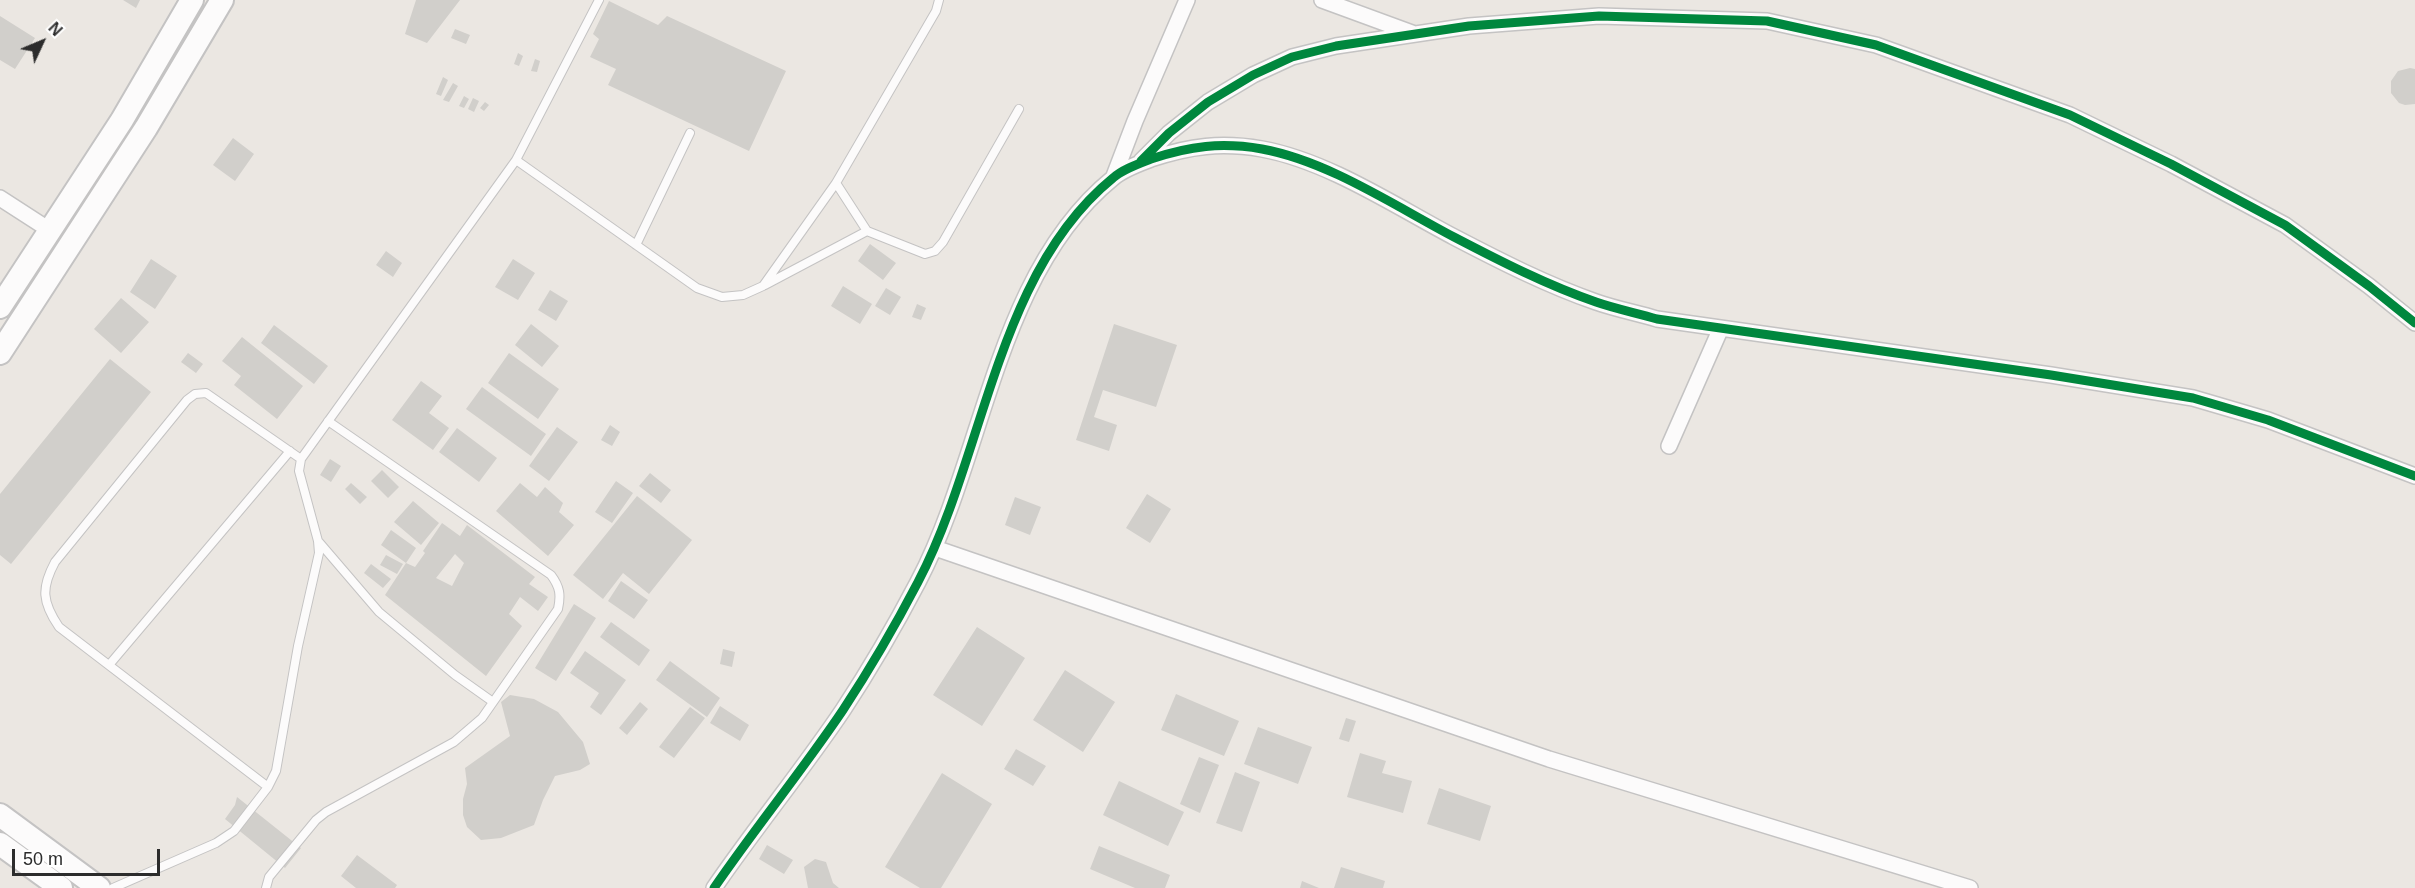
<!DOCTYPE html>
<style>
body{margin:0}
#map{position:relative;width:2415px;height:888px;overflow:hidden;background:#ebe7e2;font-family:Arial,sans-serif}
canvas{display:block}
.north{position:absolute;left:12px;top:12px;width:60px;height:60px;-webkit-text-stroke:4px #fff;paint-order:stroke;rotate:46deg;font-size:16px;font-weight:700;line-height:24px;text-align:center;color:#2c2c2c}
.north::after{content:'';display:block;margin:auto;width:21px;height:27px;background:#2c2c2c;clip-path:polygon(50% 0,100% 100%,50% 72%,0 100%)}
.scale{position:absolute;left:12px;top:849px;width:148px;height:27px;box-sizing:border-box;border:3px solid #2c2c2c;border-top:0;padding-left:8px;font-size:18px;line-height:21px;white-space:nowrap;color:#2c2c2c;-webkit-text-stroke:4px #fff;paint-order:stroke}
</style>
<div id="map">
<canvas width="2415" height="888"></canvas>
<div class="north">N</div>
<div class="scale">50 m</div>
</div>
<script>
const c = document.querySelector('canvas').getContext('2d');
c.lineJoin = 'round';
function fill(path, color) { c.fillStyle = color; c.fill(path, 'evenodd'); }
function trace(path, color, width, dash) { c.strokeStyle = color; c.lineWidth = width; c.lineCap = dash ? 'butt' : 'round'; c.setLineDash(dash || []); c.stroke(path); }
const building = new Path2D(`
 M123 0H140L136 8Z
 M416 0H460L427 43 405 34Z
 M609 1 658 25 667 16 786 71 749 151 608 85 616 69 590 57 599 39 593 34Z
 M0 16 35 38 15 69 0 60Z
 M455 29 470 35 466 44 451 38Z
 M518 53 523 56 519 66 514 64Z
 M535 59 540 61 537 72 531 71Z
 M2410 68 2415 69V104L2405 105 2399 103 2391 93V81L2398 71Z
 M443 77 448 80 441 96 436 94Z
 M453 83 458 86 449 102 443 100Z
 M464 96 469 99 464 108 459 106Z
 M473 98 479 101 474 112 468 109Z
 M485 102 489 105 484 111 480 108Z
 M233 138 254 154 235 181 213 165Z
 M870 244 896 263 883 280 858 261Z
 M386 251 402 263 393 277 376 265Z
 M151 259 177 276 155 309 130 292Z
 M513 259 535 273 518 300 495 287Z
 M843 286 872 304 860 324 831 306Z
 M886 288 901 297 890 315 875 306Z
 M550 290 568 301 556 321 538 310Z
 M121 298 149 322 121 353 94 329Z
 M917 304 926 308 921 320 912 317Z
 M531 324 559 346 542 367 515 345Z
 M1114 324 1177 345 1156 407 1103 390 1094 417 1117 425 1109 451 1076 440Z
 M274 325 328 366 314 384 261 343Z
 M242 337 303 386 277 419 234 385 241 376 222 361Z
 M188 353 203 364 196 373 181 362Z
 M509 353 559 389 538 419 488 383Z
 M110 359 151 392 11 564 0 555V494Z
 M421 381 442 396 429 413 449 428 433 450 392 420Z
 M482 387 546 434 531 456 466 409Z
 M610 425 620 432 612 446 601 440Z
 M557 427 578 442 549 481 529 466Z
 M457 428 497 458 479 482 439 452Z
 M330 459 341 466 331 482 320 475Z
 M382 470 399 487 388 498 371 481Z
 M650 473 671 490 661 503 639 486Z
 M616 481 633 493 612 523 595 512Z
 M351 483 367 497 360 504 345 489Z
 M520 483 537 497 545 487 563 503 559 512 574 525 548 556 496 511Z
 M1147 494 1171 509 1150 543 1126 528Z
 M637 496 692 540 649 594 623 573 603 599 573 575Z
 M1015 497 1041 507 1030 535 1005 525Z
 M413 501 439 523 421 545 394 522Z
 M442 523 460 536 467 525 535 577 529 584 548 597 538 611 520 597 509 614 522 626 486 676 385 595 406 563 415 567 425 553 423 551ZM455 554 464 563 452 586 436 578Z
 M391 530 416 548 406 563 381 545Z
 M386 555 403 564 397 574 380 565Z
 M371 564 391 579 383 588 364 573Z
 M621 581 648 600 634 619 608 601Z
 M574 604 596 618 556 681 535 668Z
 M611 622 650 650 639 666 600 637Z
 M977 627 1025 658 982 726 933 695Z
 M723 649 735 652 732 667 720 664Z
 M585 651 626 680 601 715 590 707 599 693 570 673Z
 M670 661 720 698 707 717 656 680Z
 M1065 670 1115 702 1083 752 1033 720Z
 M1176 694 1239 721 1224 756 1161 730Z
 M510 695 534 699 558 712 583 742 590 764 580 770 555 776 543 800 534 825 501 838 481 840 467 827 463 815V799L467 784 465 768 510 736 501 702Z
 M640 702 648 709 627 735 619 728Z
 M720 706 749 725 740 741 710 723Z
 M690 707 705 718 674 758 659 747Z
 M1346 718 1356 721 1349 742 1339 739Z
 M1258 727 1312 747 1298 784 1244 764Z
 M1016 749 1046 766 1033 786 1004 769Z
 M1360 753 1386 761 1382 773 1412 781 1403 813 1347 797Z
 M1199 757 1219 765 1200 813 1180 804Z
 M1235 772 1260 782 1242 832 1216 823Z
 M942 773 992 804 941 888H920L885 867Z
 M1119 781 1184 812 1168 846 1103 815Z
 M1439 788 1491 806 1480 841 1427 824Z
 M237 797 301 848 285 868 225 819 235 805Z
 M767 845 793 860 784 874 759 859Z
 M1099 846 1170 875 1165 888H1135L1090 869Z
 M357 855 397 885 395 888H356L341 876Z
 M815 859 826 862 833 883 839 888H808L804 867Z
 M1341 867 1385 881 1383 888H1334Z
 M1302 881 1319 888H1300Z`);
const lane = new Path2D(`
 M516 160 697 288 722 297 743 295 763 286 836 183 936 11 939 0
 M836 183 867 231 925 254 935 251 943 242 1019 109
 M636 245 690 133
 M765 285 867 231
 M319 542 379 612 455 675 493 702
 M109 665 290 451
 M268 787 59 627C42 602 41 588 55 562L187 400 195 394 206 393 301 459
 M113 888 216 843 234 831 268 787 276 771 298 646 319 553 318 541 299 471 301 459 516 160 599 0
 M266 888 269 877 316 820 326 812 454 742 482 718 558 609C561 595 560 587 551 575L328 421`);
const street = new Path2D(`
 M1322 0 1412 33
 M1141 161 1169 133 1208 102 1253 75 1292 57 1336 46 1469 26 1599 16 1767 21 1876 45 2070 115 2171 164 2285 225 2369 286 2415 323
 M1114 176 1135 121 1187 0
 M0 198 51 231
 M1669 446 1721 328
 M935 548 1549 759 1970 888
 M714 888C755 828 802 771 843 710 870 669 895 626 918 582 985 455 996 273 1113 178 1123 169 1138 164 1151 159 1190 146 1221 142 1262 149 1328 161 1395 206 1454 237 1500 261 1547 285 1596 302 1616 309 1637 313 1657 319L2051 375 2193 398 2268 420 2415 476`);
const secondary = new Path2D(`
 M0 307 122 120 192 0
 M0 353 146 128 222 0
 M0 815 99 888
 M0 844 61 888`);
const cycleway = new Path2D(`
 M1141 161 1169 133 1208 102 1253 75 1292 57 1336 46 1469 26 1599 16 1767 21 1876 45 2070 115 2171 164 2285 225 2369 286 2415 323
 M714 888C755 828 802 771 843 710 870 669 895 626 918 582 985 455 996 273 1113 178 1123 169 1138 164 1151 159 1190 146 1221 142 1262 149 1328 161 1395 206 1454 237 1500 261 1547 285 1596 302 1616 309 1637 313 1657 319L2051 375 2193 398 2268 420 2415 476`);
fill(building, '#d1cfcb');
trace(lane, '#c4c3c3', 10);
trace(street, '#c4c3c3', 18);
trace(secondary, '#c4c3c3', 26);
trace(lane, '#fcfbfb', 8);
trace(street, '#fcfbfb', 15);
trace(secondary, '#fcfbfb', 22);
trace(cycleway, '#00873e', 9);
</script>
